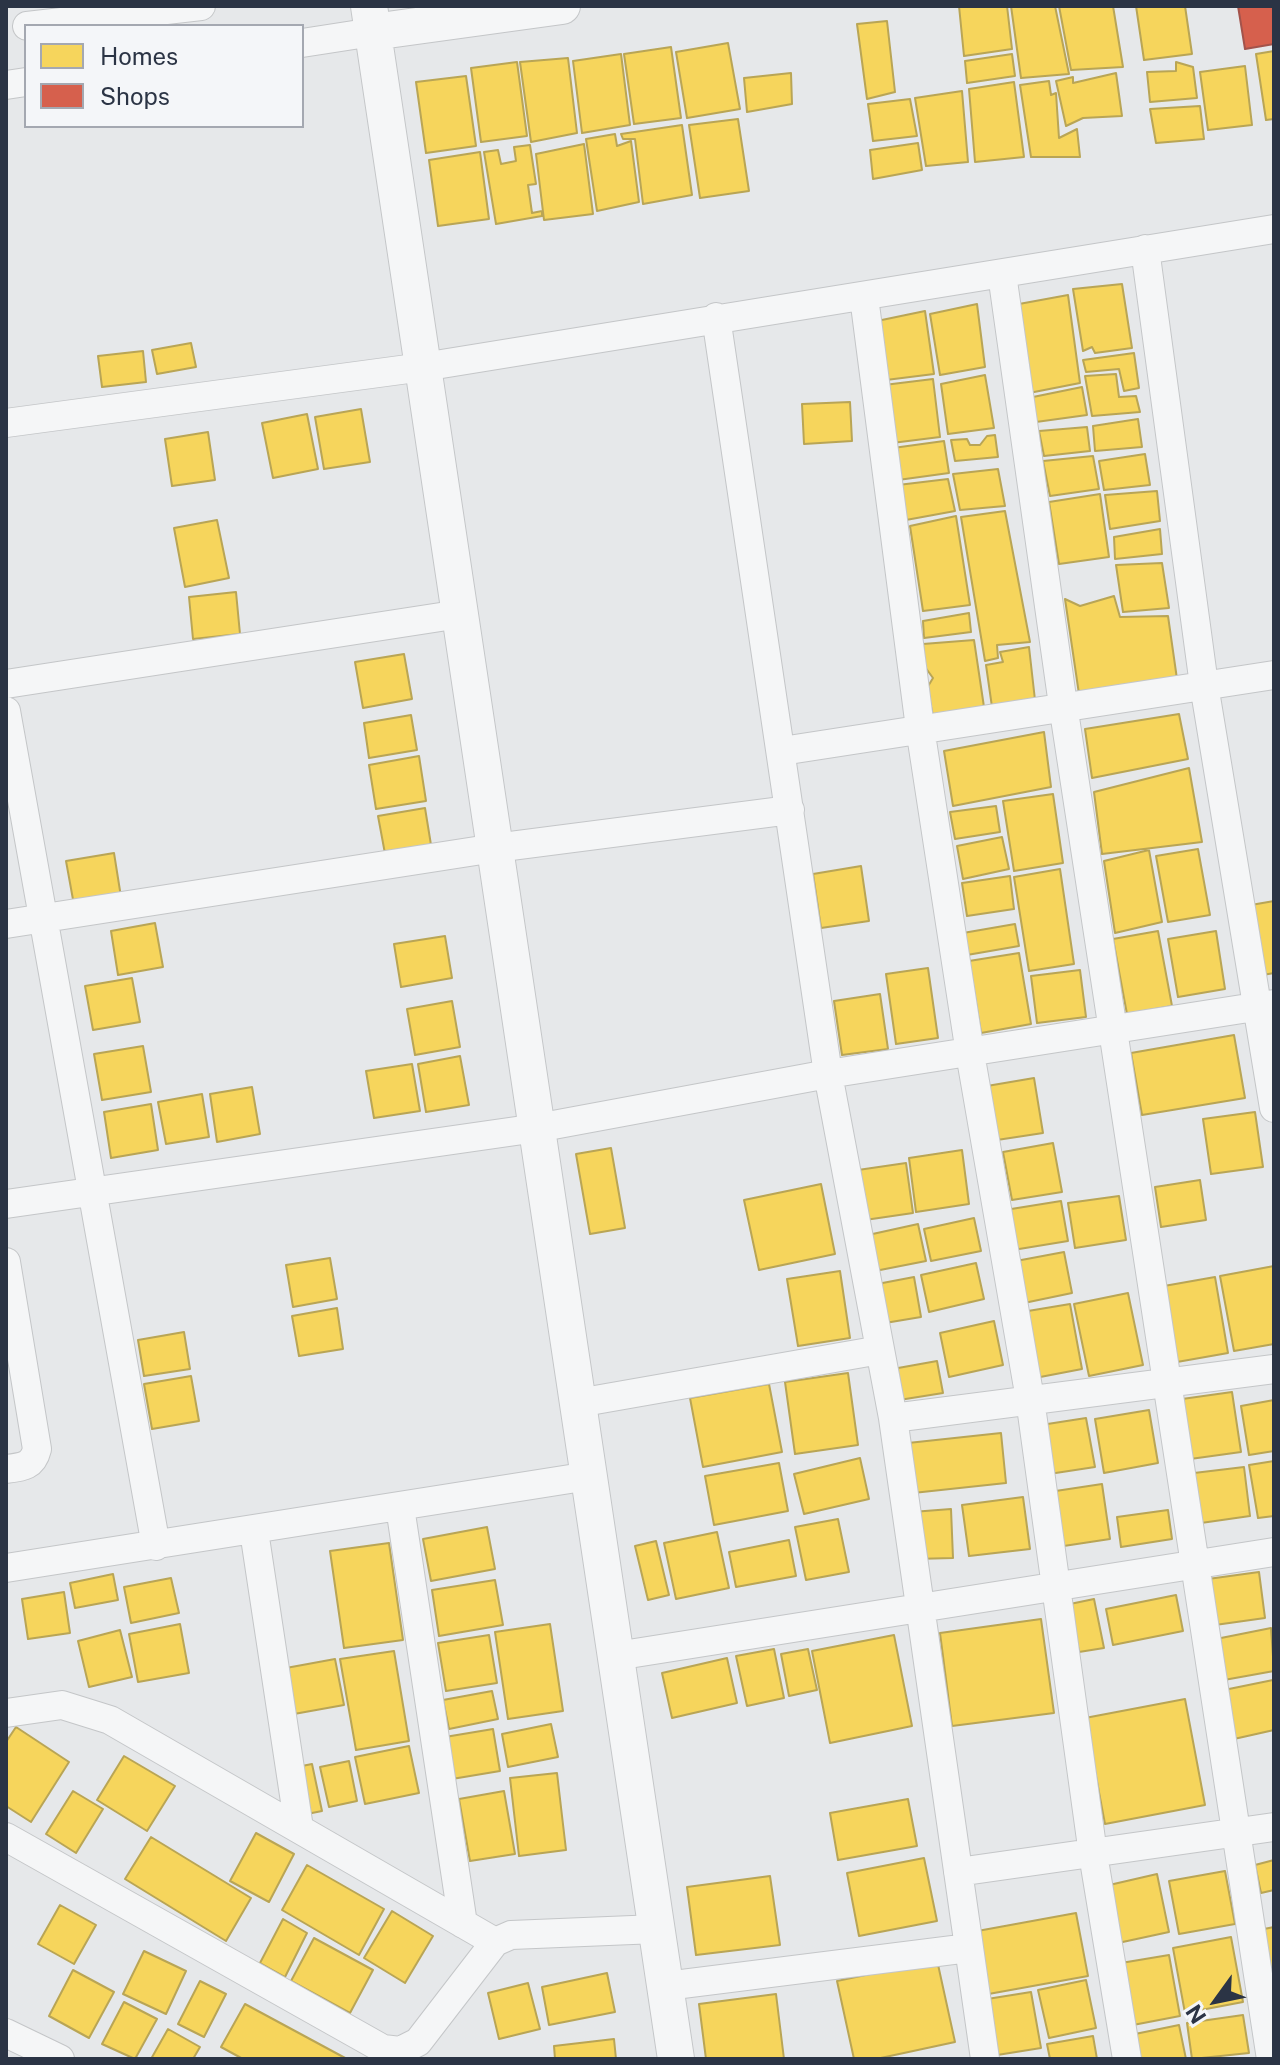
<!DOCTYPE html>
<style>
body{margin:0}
#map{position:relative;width:1280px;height:2065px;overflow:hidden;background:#e6e8ea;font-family:"Public Sans",sans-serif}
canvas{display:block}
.frame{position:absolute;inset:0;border:8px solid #2b3445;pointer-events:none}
.legend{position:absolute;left:24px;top:24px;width:280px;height:104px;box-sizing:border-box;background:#f4f6f9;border:2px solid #a4a8b1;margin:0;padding:10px 14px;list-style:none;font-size:24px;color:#2b3445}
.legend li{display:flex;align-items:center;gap:16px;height:40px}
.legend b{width:40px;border:2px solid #a4a8b1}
.north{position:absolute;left:1176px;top:1961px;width:80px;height:80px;-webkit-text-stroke:6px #f4f6f9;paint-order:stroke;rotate:237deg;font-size:22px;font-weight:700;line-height:32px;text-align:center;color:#2b3445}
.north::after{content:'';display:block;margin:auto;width:28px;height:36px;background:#2b3445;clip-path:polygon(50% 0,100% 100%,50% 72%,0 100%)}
</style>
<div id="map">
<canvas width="1280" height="2065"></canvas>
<div class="frame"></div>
<ul class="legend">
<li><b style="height:22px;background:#f6d55c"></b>Homes</li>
<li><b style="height:22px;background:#d6604d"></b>Shops</li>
</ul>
<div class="north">N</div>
</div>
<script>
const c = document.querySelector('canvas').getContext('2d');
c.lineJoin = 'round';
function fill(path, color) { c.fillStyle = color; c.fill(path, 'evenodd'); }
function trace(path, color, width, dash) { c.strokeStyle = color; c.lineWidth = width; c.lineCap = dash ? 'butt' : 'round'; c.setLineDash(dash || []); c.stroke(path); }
const homes = new Path2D(`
 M959 6H1007L1012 49 964 56Z
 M1011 6H1055L1069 74 1021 78Z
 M1059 6H1113L1123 67 1071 70Z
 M1136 6H1185L1192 54 1144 60Z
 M887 21 895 92 867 99 857 24Z
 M728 43 740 109 687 118 676 52Z
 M671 47 681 118 634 124 624 54Z
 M1274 51V119L1266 120 1256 54Z
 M621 54 630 125 582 133 573 61Z
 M1012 54 1015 76 967 83 965 61Z
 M568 58 577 133 531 142 520 62Z
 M517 62 527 136 481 142 471 68Z
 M1176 62 1193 67 1197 98 1150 102 1147 72 1176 71Z
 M1245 66 1252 125 1208 130 1200 72Z
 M791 73 792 104 747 112 744 78Z
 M1116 73 1122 116 1083 118 1066 126 1056 81 1073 77V83Z
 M466 76 476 146 426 153 416 82Z
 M1049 81 1051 95 1056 93 1059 138 1077 129 1080 157H1031L1020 85Z
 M1014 82 1024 157 975 162 969 89Z
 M962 91 968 162 926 166 915 98Z
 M910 99 917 136 873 141 868 104Z
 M1200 106 1204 139 1156 143 1150 109Z
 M738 119 749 191 700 198 689 125Z
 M682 125 692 195 643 204 635 139H623L621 134Z
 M615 134 617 146 631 141 639 202 597 211 586 139Z
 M918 143 922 170 873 179 870 150Z
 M584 144 593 214 544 220 536 154Z
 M530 145 536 184 528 185 532 213 542 211V216L496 224 484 152 498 150 501 164 516 161 514 147Z
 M480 152 489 219 438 226 429 160Z
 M1122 284 1132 348 1095 353 1092 347 1083 351 1073 289Z
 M1068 295 1080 383 1029 393 1019 304Z
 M977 304 985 367 940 375 930 314Z
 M925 311 934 374 886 380 877 321Z
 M191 343 196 367 157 374 152 350Z
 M143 351 146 382 102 387 98 356Z
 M1134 353 1139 388 1124 391 1119 369 1086 372 1083 360Z
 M1116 374 1119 397 1136 396 1140 412 1092 416 1085 376Z
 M985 375 994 428 948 434 941 384Z
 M933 379 940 437 892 443 884 385Z
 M1082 387 1087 415 1036 422 1033 397Z
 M850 402 852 441 804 444 802 404Z
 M361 409 370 462 324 469 315 417Z
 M307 414 318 469 273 478 262 423Z
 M1138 419 1142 447 1095 451 1093 426Z
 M1087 427 1090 451 1044 456 1039 431Z
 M208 432 215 480 172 486 165 439Z
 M995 435 998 457 955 461 951 440 967 439 970 445H980L987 436Z
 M944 441 949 473 898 480 893 448Z
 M1145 454 1150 485 1104 490 1099 461Z
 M1093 456 1099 489 1050 496 1043 461Z
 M998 469 1005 506 960 510 953 474Z
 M948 479 955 511 906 520 898 485Z
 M1157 491 1160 521 1110 529 1105 495Z
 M1100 494 1109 557 1059 564 1049 502Z
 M1005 511 1030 642 997 645 998 658 985 661 961 517Z
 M956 516 970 605 923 611 910 526Z
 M217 520 229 578 185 587 174 528Z
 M1160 529 1162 554 1115 559 1114 537Z
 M1162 563 1169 608 1123 612 1116 565Z
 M236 592 240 634 193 639 189 597Z
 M1114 596 1120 617 1168 616 1177 679 1079 694 1065 599 1080 606Z
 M969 613 971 632 924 638 923 621Z
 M974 640 984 707 933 716 927 688 933 678 925 667 923 644Z
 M1029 647 1035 700 992 707 986 665 1003 662 1000 652Z
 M404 654 412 699 363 708 355 662Z
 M1179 714 1188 759 1092 778 1085 729Z
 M411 715 417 750 369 758 364 723Z
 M1044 732 1051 787 953 806 944 751Z
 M419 756 426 801 376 809 369 765Z
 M1189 768 1202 842 1102 854 1094 792Z
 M1053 794 1063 863 1014 871 1003 801Z
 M996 806 1000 832 955 839 950 812Z
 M425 808 432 851 386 859 378 816Z
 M1002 837 1009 869 963 879 957 846Z
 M1198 849 1210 915 1168 922 1156 856Z
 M1149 850 1162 922 1115 933 1104 861Z
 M114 853 121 897 74 905 66 861Z
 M861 866 869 921 821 928 813 874Z
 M1060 869 1074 964 1029 971 1014 877Z
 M1010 876 1014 909 967 916 962 883Z
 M1274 901V973L1263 975 1251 905Z
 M155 923 163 967 118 975 111 931Z
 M1015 924 1019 946 967 955 963 933Z
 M1158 931 1172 1006 1127 1014 1113 939Z
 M1216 931 1225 989 1178 997 1168 939Z
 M445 936 452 978 401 987 394 944Z
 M1019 953 1031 1024 981 1033 969 961Z
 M928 968 938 1038 896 1044 886 974Z
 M1080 970 1086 1017 1037 1023 1031 976Z
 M132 978 140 1022 93 1030 85 986Z
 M880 994 888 1049 842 1055 834 1001Z
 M452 1001 460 1047 415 1055 407 1009Z
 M1234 1035 1245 1098 1142 1115 1131 1053Z
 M143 1046 151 1092 102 1100 94 1054Z
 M460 1056 469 1105 426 1112 418 1064Z
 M412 1064 420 1111 374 1118 366 1071Z
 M1034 1078 1043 1133 997 1140 987 1086Z
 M252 1087 260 1134 217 1142 210 1094Z
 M202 1094 209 1137 166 1144 158 1102Z
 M151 1104 158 1150 111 1158 104 1112Z
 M1255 1112 1263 1167 1211 1174 1203 1119Z
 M1053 1143 1062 1192 1012 1200 1003 1152Z
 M611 1148 625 1228 590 1234 576 1154Z
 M962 1150 969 1204 916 1212 909 1158Z
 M906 1163 913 1213 865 1220 858 1170Z
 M1200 1180 1206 1220 1161 1227 1155 1187Z
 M821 1184 835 1254 759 1270 744 1200Z
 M1119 1196 1126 1240 1075 1248 1068 1203Z
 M1061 1201 1068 1241 1013 1250 1005 1210Z
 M974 1218 981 1251 931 1261 924 1229Z
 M918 1224 926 1261 875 1271 868 1235Z
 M1064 1252 1072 1293 1024 1303 1016 1261Z
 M330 1258 337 1299 293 1307 286 1265Z
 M976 1263 984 1299 929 1312 921 1275Z
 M1274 1266V1344L1234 1351 1220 1276Z
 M840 1271 850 1338 798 1346 787 1279Z
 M914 1277 921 1317 879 1324 872 1285Z
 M1215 1277 1228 1353 1177 1362 1164 1286Z
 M1128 1293 1143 1365 1089 1376 1074 1304Z
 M1070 1304 1082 1369 1035 1378 1022 1312Z
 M337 1308 343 1349 299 1356 292 1316Z
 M994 1321 1003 1365 949 1377 940 1333Z
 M184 1332 190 1369 144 1376 138 1340Z
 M937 1361 943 1393 893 1401 887 1370Z
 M848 1373 858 1445 795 1454 785 1382Z
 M191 1376 199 1421 152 1429 144 1384Z
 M769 1384 782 1452 703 1467 690 1398Z
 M1232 1392 1241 1452 1183 1460 1175 1400Z
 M1274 1400V1451L1249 1455 1241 1406Z
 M1149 1410 1158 1463 1104 1473 1095 1419Z
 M1086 1418 1095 1467 1049 1474 1041 1425Z
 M1001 1433 1006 1483 913 1493 908 1443Z
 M860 1458 869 1499 804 1514 794 1474Z
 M1274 1461V1516L1258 1518 1249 1465Z
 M779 1463 788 1511 714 1525 705 1476Z
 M1244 1467 1250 1516 1201 1523 1194 1473Z
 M1102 1484 1110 1539 1057 1547 1049 1492Z
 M1023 1497 1030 1549 969 1556 962 1505Z
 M951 1509 953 1558 914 1559 912 1512Z
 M1168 1510 1172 1539 1121 1547 1117 1517Z
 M838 1519 849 1572 806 1580 795 1527Z
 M487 1527 495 1569 431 1581 423 1539Z
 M717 1532 729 1588 676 1599 664 1543Z
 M789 1540 796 1576 736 1587 729 1552Z
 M656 1541 669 1595 648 1600 635 1546Z
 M389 1543 403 1640 344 1648 330 1551Z
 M1259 1572 1265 1618 1215 1625 1208 1579Z
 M113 1574 118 1600 75 1608 70 1583Z
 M171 1578 179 1613 131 1623 124 1587Z
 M495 1580 503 1625 439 1636 432 1590Z
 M64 1592 70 1633 28 1639 22 1599Z
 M1176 1595 1183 1631 1113 1645 1106 1609Z
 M1094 1599 1104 1648 1079 1652 1070 1604Z
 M1041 1619 1054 1713 952 1726 940 1633Z
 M180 1624 189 1673 138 1682 129 1634Z
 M550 1624 563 1711 508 1719 495 1632Z
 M1271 1628 1274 1671 1224 1680 1216 1639Z
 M120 1630 132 1677 89 1687 78 1641Z
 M489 1635 497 1683 446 1691 438 1643Z
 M894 1635 912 1726 830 1743 812 1651Z
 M774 1649 784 1698 747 1706 736 1656Z
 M808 1649 817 1690 789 1696 781 1654Z
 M394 1651 409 1741 356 1750 340 1659Z
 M727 1658 737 1703 672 1718 662 1673Z
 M335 1659 344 1705 294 1714 286 1668Z
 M1273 1680 1274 1730 1234 1739 1224 1690Z
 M492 1691 498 1719 449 1729 443 1700Z
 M1185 1699 1205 1805 1105 1824 1085 1718Z
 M551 1724 558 1757 508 1767 502 1734Z
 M16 1727 69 1762 31 1822 6 1806V1742Z
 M493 1729 500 1771 452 1779 445 1737Z
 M409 1746 419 1793 365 1804 355 1757Z
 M124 1756 175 1786 147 1831 97 1800Z
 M349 1761 357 1801 329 1807 320 1767Z
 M312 1764 322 1811 307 1814 297 1767Z
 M557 1773 566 1850 519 1856 510 1778Z
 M73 1791 103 1809 76 1853 46 1834Z
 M504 1791 515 1854 470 1861 459 1799Z
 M908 1799 917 1846 838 1860 830 1813Z
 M256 1833 294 1854 269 1902 230 1881Z
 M151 1837 251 1898 226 1941 125 1879Z
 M924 1858 937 1921 859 1936 847 1873Z
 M1274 1860V1890L1261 1893 1255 1865Z
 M307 1865 384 1909 359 1955 282 1910Z
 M1225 1871 1235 1924 1179 1934 1169 1881Z
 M1157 1874 1169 1932 1118 1943 1105 1886Z
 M770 1876 780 1945 696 1955 687 1887Z
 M60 1905 96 1925 74 1964 38 1944Z
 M392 1911 433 1936 405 1983 364 1958Z
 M1076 1913 1088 1976 983 1995 972 1932Z
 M283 1919 307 1933 285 1977 260 1963Z
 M1274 1927V1998L1259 1930Z
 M1231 1937 1243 2002 1185 2013 1173 1948Z
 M314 1938 373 1970 350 2013 291 1981Z
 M144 1951 186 1971 166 2014 123 1994Z
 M1169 1955 1180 2016 1133 2025 1121 1963Z
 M937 1960 955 2042 876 2059H854L837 1981Z
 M73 1970 114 1992 89 2038 49 2016Z
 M607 1973 615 2012 549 2025 542 1987Z
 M1086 1980 1096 2028 1049 2038 1038 1990Z
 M200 1981 226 1994 204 2037 178 2024Z
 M528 1983 540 2029 499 2039 488 1993Z
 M1031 1992 1041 2048 991 2056 981 2000Z
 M776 1994 784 2059H706L699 2004Z
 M124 2002 157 2019 135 2059 102 2044Z
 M245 2004 347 2059H243L221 2047Z
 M1243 2015 1249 2053 1192 2059 1187 2023Z
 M1179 2025 1186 2059H1140L1135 2034Z
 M168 2029 200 2047 193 2059H151Z
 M1093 2036 1097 2059H1050L1047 2044Z
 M614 2039 616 2059H555L554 2046Z`);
const shops = new Path2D(`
 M1238 6H1274V44L1245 49Z`);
const minor = new Path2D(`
 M27 26 201 6
 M302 43 373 32
 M6 85 26 82
 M1145 249 1204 685 1274 1108
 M1002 274 1063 705 1271 2059
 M864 297 920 728 970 1053 1030 1399 1093 1854 1127 2059
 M716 317 828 1074 893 1418 985 2059
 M6 423 423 367 1274 229
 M6 684 460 614
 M6 711 156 1546
 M782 751 1274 675
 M6 924 495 848 790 810
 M6 1204 537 1128 828 1074 1274 1004
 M6 1262 37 1449C33 1466 23 1467 6 1469
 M578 1403 880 1350
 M893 1418 1274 1369
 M400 1507 463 1924
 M254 1531 299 1828
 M6 1568 589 1476
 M616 1656 1274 1552
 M6 1713 62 1705 110 1720 495 1942
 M6 1837 383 2049 400 2051 418 2042 495 1942 511 1935 657 1929
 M958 1872 1274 1827
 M666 1986 969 1948
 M6 2033 60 2059`);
const tertiary = new Path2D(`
 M369 6 676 2059
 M373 32 562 6`);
fill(homes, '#f6d55c');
trace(homes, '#b9a555', 2);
fill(shops, '#d6604d');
trace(shops, '#a3534b', 2);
trace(minor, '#c4c6c8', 30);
trace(tertiary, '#c4c6c8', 38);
trace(minor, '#f5f6f7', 28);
trace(tertiary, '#f5f6f7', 36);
</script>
